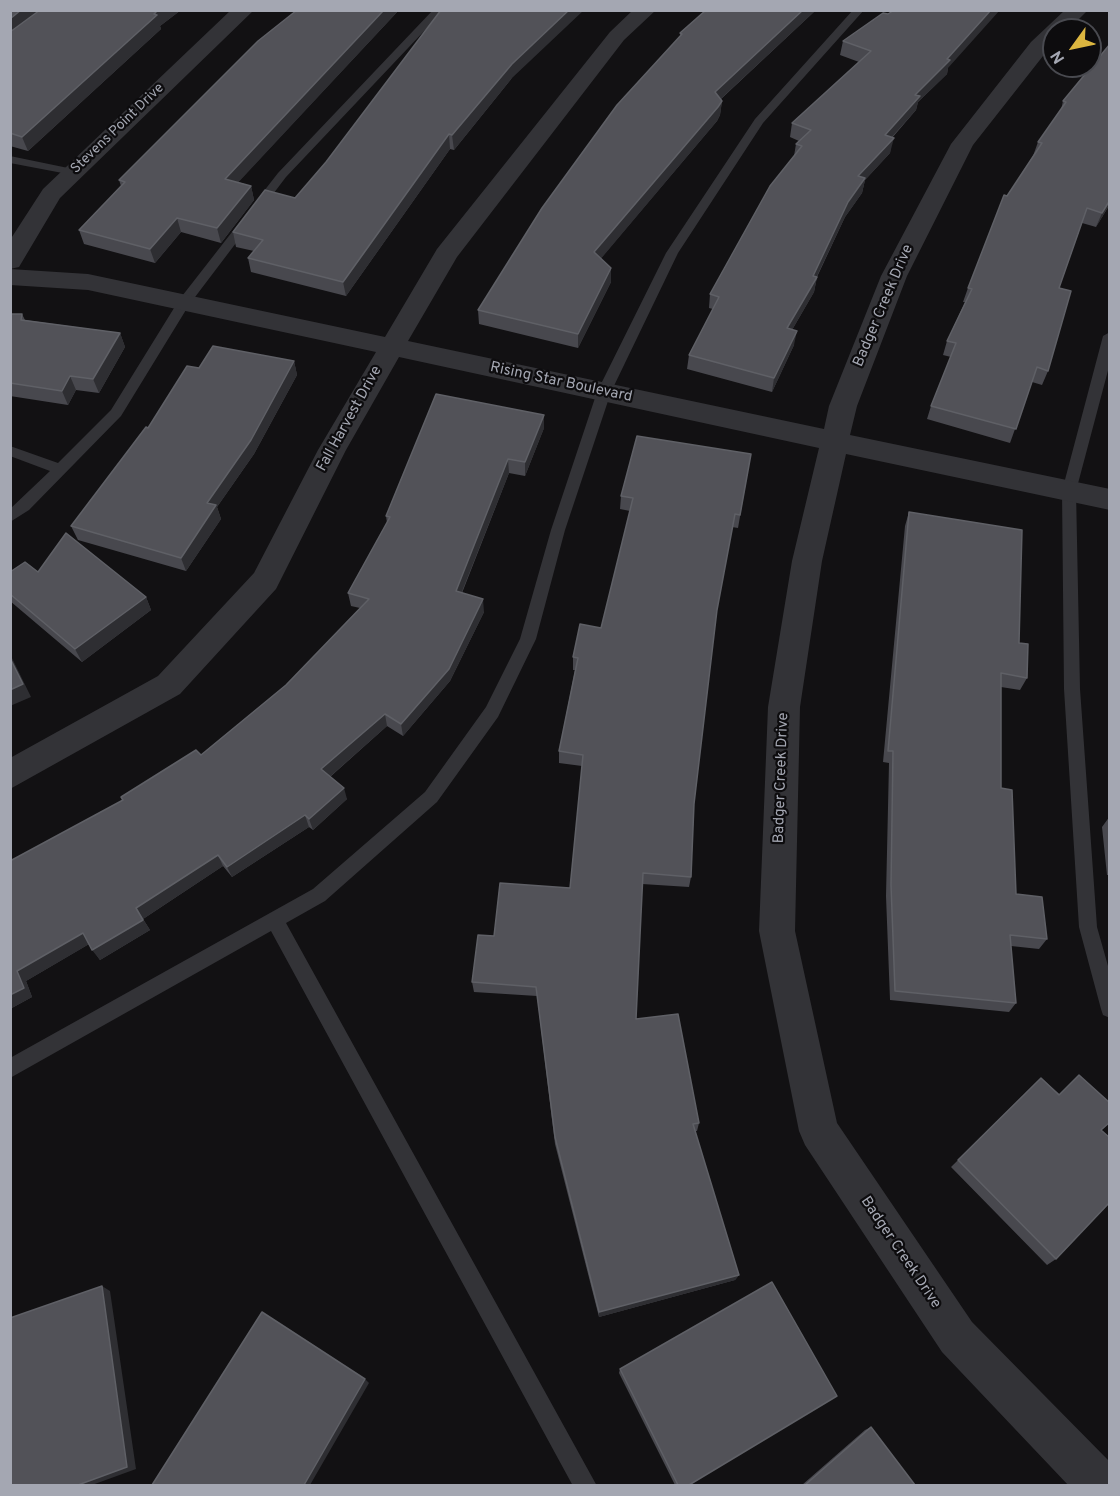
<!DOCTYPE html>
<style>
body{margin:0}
#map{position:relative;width:1120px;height:1496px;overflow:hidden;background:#121113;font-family:Overpass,sans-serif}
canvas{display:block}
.frame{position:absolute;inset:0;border:12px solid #a4a7b2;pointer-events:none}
.north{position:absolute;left:1042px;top:18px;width:60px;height:60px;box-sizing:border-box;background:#0d0c0e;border:2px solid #494a50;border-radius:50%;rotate:237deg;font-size:16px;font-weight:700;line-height:24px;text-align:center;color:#a4a7b2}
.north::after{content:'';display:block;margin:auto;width:21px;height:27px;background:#dcb640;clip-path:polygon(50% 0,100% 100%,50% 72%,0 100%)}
</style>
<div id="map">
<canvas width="1120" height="1496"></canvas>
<div class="frame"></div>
<div class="north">N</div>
</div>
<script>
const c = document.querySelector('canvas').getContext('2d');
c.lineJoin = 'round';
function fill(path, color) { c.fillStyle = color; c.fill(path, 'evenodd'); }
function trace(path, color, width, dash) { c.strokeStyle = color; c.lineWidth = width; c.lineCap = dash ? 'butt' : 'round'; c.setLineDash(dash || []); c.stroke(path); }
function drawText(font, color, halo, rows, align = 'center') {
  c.font = font + ' Overpass,sans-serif'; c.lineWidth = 4.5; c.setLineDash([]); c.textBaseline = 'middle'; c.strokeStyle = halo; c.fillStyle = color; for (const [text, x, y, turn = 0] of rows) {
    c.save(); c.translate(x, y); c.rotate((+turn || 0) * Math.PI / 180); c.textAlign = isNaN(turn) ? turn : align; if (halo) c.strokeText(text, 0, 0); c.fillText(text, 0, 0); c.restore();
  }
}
const service = new Path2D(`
 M433 10H444L286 177 189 305 121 416 29 510 10 522V509L50 471 10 456V446L58 463 111 410 179 300 278 173Z
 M853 10H864L763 123 678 253 611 392 565 530 536 639 498 717 437 802 325 901 286 923 597 1486H573L271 931 10 1078V1058L313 889 425 792 486 707 520 639 551 530 597 392 666 253 755 119Z
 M10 156 73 169 79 172 73 175 10 163Z
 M1110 332V363L1076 491 1080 689 1097 927 1110 973V1018L1103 1015 1101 1009 1079 927 1064 689 1062 491 1103 336Z`);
const minor = new Path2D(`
 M231 10H254L60 198 19 267 10 269V240L43 189Z
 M633 10H656L624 40 457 257 408 341 824 429 829 406 881 276 951 144 1031 42 1065 10H1088L1068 30H1054V42L973 145 907 276 857 406 850 435 1110 489V510L846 454 822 561 800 707 795 931 837 1123 972 1322 1110 1462V1486H1069L942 1352 805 1145 799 1131 759 931 768 707 792 561 819 448 399 357 346 450 276 589 180 694 10 789V758L158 676 254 573 318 450 376 352 88 290 10 285V269L88 274 385 337 437 249 610 32Z`);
const wall = new Path2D(`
 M10 10H181L160 26 161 29 28 151 10 146Z
 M399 10 238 182 251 186 254 200 221 243 181 232 155 263 84 244 79 230 121 186 119 180Z
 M706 10H816L721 99 722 101 720 115 717 121 601 258 611 282 578 348 479 324 478 310 680 37V33Z
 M843 41 948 68 947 74 918 102 916 110 892 138 890 153 865 180 862 193 845 217 817 277 814 292 792 330 794 345 772 392 687 369 689 355 713 309 709 308 710 294 794 156 796 144 799 141 790 137 792 123 859 62 840 55Z
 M1110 44V204L1096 227 1082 223 1059 288 1048 371 1042 385 1032 382 1010 443 927 419 931 406 951 357 943 355 947 341 965 302H963L968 288 1007 196 1033 156 1038 142 1061 110 1063 101Z
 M512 78 454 150 450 149 346 296 251 272 248 258 254 251 236 247 233 232 295 198 326 162Z
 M10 314H22L25 320 120 333 125 347 99 393 76 390 68 405 10 396Z
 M294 361 297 375 254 454 217 507 221 519 186 571 78 540 71 526 148 428 199 368Z
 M544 428 525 476 509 473 462 593 484 612 450 681 403 736 387 726 330 777 347 799 313 830 309 827 232 877 223 866 143 919 150 930 100 960 89 944 26 981 32 997 10 1009 123 801 121 797 201 755 286 685 360 608 351 606 348 593 387 523 386 516Z
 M751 454 738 528 732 527 716 614 694 804 691 877 689 887 642 884 636 1019 699 1123 697 1131H695L739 1275 735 1280 599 1317 555 1144 537 996 474 992 472 982 494 936 570 888 582 766 559 763V751L575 670H573V657L601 628 630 511 620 509 621 496Z
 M909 512 1019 643 1027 678 1020 690 1001 687V788L1016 894 1047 939 1039 949 1011 946 1016 1003 1009 1012 890 1000 886 896 889 763 883 762 905 526Z
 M10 572H38L146 597 151 610 82 662 10 601Z
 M1110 816V875H1107L1102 827Z
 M1041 1078 1101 1130 1056 1259 1047 1265 951 1167Z
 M620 1369 689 1485H675L619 1373Z
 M871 1427 915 1485H802L865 1430Z`);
const shadedWall = new Path2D(`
 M21 10H45L10 37V19Z
 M158 10H181L160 26 161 29 28 151 22 137Z
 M384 10H399L234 187 225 179 230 173Z
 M569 10H584L512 78 454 150 452 135 512 64Z
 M803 10H816L713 106 715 92Z
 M991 10H1000L948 68 947 74 918 102 916 110 881 149 885 135 915 95Z
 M722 101 720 115 717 121 594 267V252Z
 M449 134 450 149 346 296 343 282Z
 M894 138 890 153 865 180 862 193 845 217 816 278 817 277 814 292 785 342 787 328 813 276 848 202 858 176Z
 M251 186 254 200 221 243 217 228Z
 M1110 200V204L1096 227 1102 213Z
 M177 218 181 232 155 263 150 249Z
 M611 268V282L578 348V334Z
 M797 331 794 345 772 392 774 378Z
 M120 333 125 347 99 393 93 379Z
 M294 361 297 375 254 454 217 507 221 519 186 571 181 558 207 503Z
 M70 376 76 390 68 405 62 391Z
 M544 415V428L525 476V462Z
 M508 459 509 473 457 604 456 591Z
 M146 597 151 610 82 662 75 649Z
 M483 599 484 612 450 681 403 736 401 724Z
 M10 654 31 697 10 706Z
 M385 714 387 726 325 781 321 769Z
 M344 788 347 799 313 830 309 819Z
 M305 815 309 827 232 877 227 867Z
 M218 855 223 866 143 919 150 930 100 960 92 950 136 908Z
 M83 933 91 943 26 981 32 997 10 1009V995L17 971Z
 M739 1275 735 1280 599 1317V1312Z
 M102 1286 110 1291 136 1469 92 1485H78Z
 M365 1379 369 1383 310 1485H304Z`);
const building = new Path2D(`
 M10 10H21L10 19Z
 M40 10H158L154 14 157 15 22 137 10 133V32Z
 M297 10H384L225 179 251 186 217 228 177 218 150 249 79 230 125 182 119 180 258 41Z
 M441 10H569L512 64 452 135 449 134 343 282 248 258 263 240 233 232 265 190 295 198 326 162Z
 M706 10H803L715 92 722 101 718 107 594 252 611 268 578 334 478 310 542 208 617 105 682 34 680 33Z
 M894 10H991L947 59 950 60 915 95 920 96 885 135 894 138 858 176 865 178 848 202 813 276 817 277 787 328 797 331 774 378 689 355 719 297 710 294 770 186 802 146 796 144 811 130 792 123 871 51 843 41 883 13 888 14Z
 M1110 44V200L1102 213 1087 208 1059 288 1071 291 1048 371 1037 367 1016 429 931 406 956 343 947 341 972 289 968 288 1004 195 1007 196 1042 143 1038 142 1066 102 1063 101Z
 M10 314H22L21 320 120 333 93 379 70 376 62 391 10 383Z
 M213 346 294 361 251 440 207 503 216 505 181 558 71 526 146 427 148 428 187 366 199 368Z
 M436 394 544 415 525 462 508 459 456 591 483 599 449 669 401 724 385 714 321 769 344 788 309 819 305 815 227 867 218 855 136 908 143 920 92 950 83 933 17 971 24 988 10 995V861L123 800 121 797 196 750 201 755 286 685 369 599 348 593 390 517 386 516Z
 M637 436 751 454 740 515 735 514 717 610 694 804 691 877 643 873 636 1019 678 1014 699 1123 693 1124 739 1275 599 1312 555 1137 536 987 472 982 478 935 494 936 500 883 570 888 583 755 559 751 578 658 573 657 580 624 601 628 633 498 621 496Z
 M909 512 1022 530 1019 643 1028 644 1027 678 1001 673V788L1012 790 1016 894 1042 897 1047 939 1010 935 1016 1003 895 991 891 885 893 751H888Z
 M66 533 146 597 75 649 10 594V572L25 562 38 572Z
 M10 658 23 684 10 690Z
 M1079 1075 1110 1103V1122L1101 1130 1110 1138V1202L1056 1259 958 1160 1041 1078 1059 1095Z
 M772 1282 837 1396 689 1485H678L620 1369Z
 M102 1286 127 1467 78 1485H10V1318Z
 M262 1312 365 1379 304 1485H152Z
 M871 1427 915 1485H805Z`);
const farStreetnames = [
 ["Stevens Point Drive",118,129,-44]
];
const streetNames = [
 ["Badger Creek Drive",884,306,-67],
 ["Rising Star Boulevard",561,383,12],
 ["Fall Harvest Drive",350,419,-61],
 ["Badger Creek Drive",782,778,-88],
 ["Badger Creek Drive",900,1253,56]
];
fill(service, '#333337');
fill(minor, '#333337');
fill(wall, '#48484e');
fill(shadedWall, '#2e2e32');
fill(building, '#525258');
trace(building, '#5f6066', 1.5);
drawText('14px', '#a4a7b2', '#0d0c0e', farStreetnames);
drawText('15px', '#a4a7b2', '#0d0c0e', streetNames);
</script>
